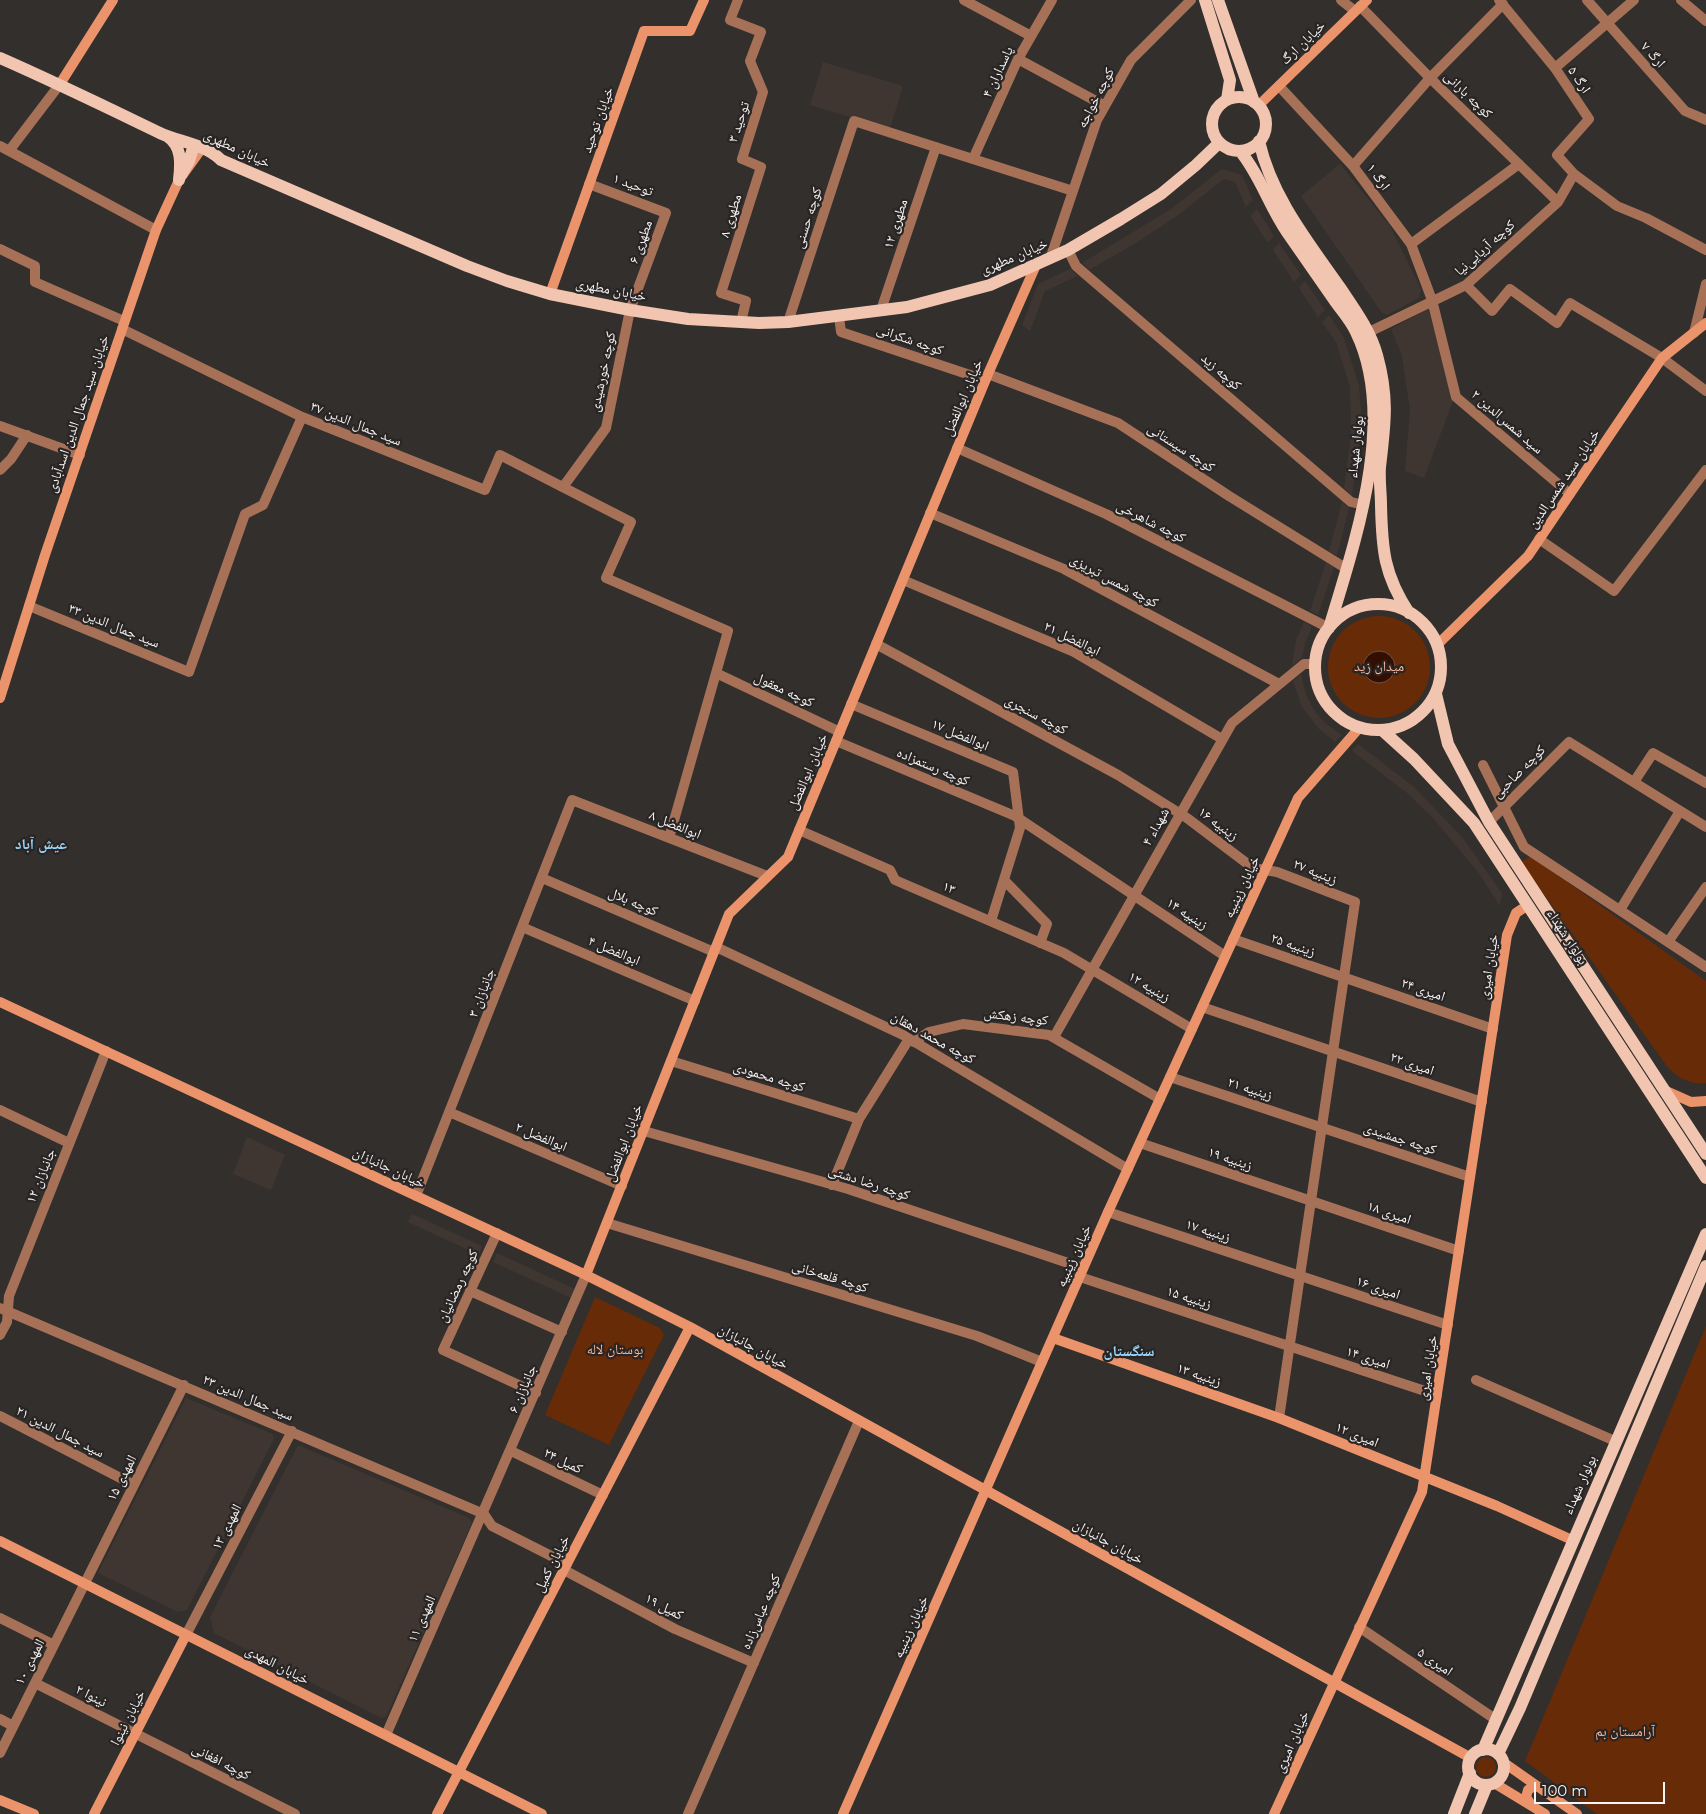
<!DOCTYPE html>
<meta charset="utf-8">
<style>
body{margin:0}
#map{position:relative;width:1706px;height:1814px;overflow:hidden;background:#322f2d;font-family:Montserrat,sans-serif}
canvas{display:block}
.scale{position:absolute;left:1534px;top:1782px;width:131px;height:22px;box-sizing:border-box;border:2px solid #f6f3f2;border-top:0;padding-left:6px;font-size:15px;line-height:18px;white-space:nowrap;color:#f6f3f2;-webkit-text-stroke:4px #282524;paint-order:stroke}
</style>
<div id="map">
<canvas width="1706" height="1814"></canvas>
<div class="scale">100 m</div>
</div>
<script>
const c = document.querySelector('canvas').getContext('2d');
c.lineJoin = 'round';
function fill(path, color) { c.fillStyle = color; c.fill(path, 'evenodd'); }
function trace(path, color, width, dash) { c.strokeStyle = color; c.lineWidth = width; c.lineCap = dash ? 'butt' : 'round'; c.setLineDash(dash || []); c.stroke(path); }
function drawText(font, color, halo, rows, align = 'center') {
  c.font = font + ' Montserrat,"Noto Naskh Arabic",sans-serif'; c.lineWidth = 4.5; c.setLineDash([]); c.textBaseline = 'middle'; c.strokeStyle = halo; c.fillStyle = color; for (const [text, x, y, turn = 0] of rows) {
    c.save(); c.translate(x, y); c.rotate((+turn || 0) * Math.PI / 180); c.textAlign = isNaN(turn) ? turn : align; if (halo) c.strokeText(text, 0, 0); c.fillText(text, 0, 0); c.restore();
  }
}
const built = new Path2D(`
 M823 62 903 86 890 129 810 105Z
 M1340 164 1390 226 1421 289 1419 298 1387 315 1382 313 1301 196Z
 M1222 169 1242 175 1253 200 1246 207 1235 182 1224 179 1177 216 1136 243 1089 270 1082 263 1171 209Z
 M1257 209 1274 236 1268 243 1250 216Z
 M1279 243 1301 275 1294 282 1273 250Z
 M1070 269 1078 276 1045 291 1030 331 1022 325 1038 284Z
 M1305 281 1325 310 1318 317 1299 288Z
 M1428 309 1454 398 1424 478 1405 471 1410 410 1402 356 1391 329Z
 M1329 315 1344 338 1359 386 1361 412 1360 438 1352 495 1344 488 1351 436 1350 387 1336 342 1322 322Z
 M1342 502 1349 508 1337 556 1329 551Z
 M1326 562 1334 567 1318 615 1310 611Z
 M1304 622 1312 627 1305 643 1302 658 1292 666 1296 640Z
 M1301 674 1306 695 1314 710 1325 723 1342 735 1335 742 1319 729 1302 707 1293 681Z
 M1358 744 1413 786 1463 838 1502 893 1500 906 1478 872 1433 818 1407 793 1352 751Z
 M247 1137 285 1155 271 1190 233 1174Z
 M412 1214 482 1246 479 1255 408 1222Z
 M497 1253 575 1289 571 1298 493 1262Z
 M186 1398 273 1434 274 1439 187 1610 178 1612 98 1573Z
 M298 1445 469 1518 472 1523 386 1717 381 1718 214 1633 210 1617Z`);
const green = new Path2D(`
 M1328 667a51 51 0 1 1 102 0a51 51 0 1 1-102 0Z
 M1531 856 1706 981V1083C1689 1085 1676 1077 1666 1065L1521 862Z
 M595 1297 660 1328 664 1335 609 1445 545 1415Z
 M1706 1326V1814H1597L1525 1761Z
 M1476 1767a10 10 0 1 1 20 0a10 10 0 1 1-20 0Z`);
const water = new Path2D(`
 M1363 667a16 16 0 1 1 32 0a16 16 0 1 1-32 0Z`);
const street = new Path2D(`
 M738 0 730 20 761 32 750 61 763 92 742 159 761 167 721 293 746 301 741 322
 M964 0 1031 36
 M1341 0 1355 11
 M1499 0 1555 68 1589 119 1557 155 1574 174 1617 206 1646 218 1706 250
 M1587 0 1685 111 1706 120
 M1681 0 1706 21
 M1360 6 1430 78 1558 202
 M1018 59 1105 106
 M1555 68 1634 0
 M1279 86 1353 166 1411 244 1432 300 1456 397 1570 494
 M0 146 156 230
 M9 151 60 84
 M973 159 1018 59 1052 0
 M1353 166 1430 78 1503 4
 M1411 244 1519 164
 M0 249 35 266V282L124 321
 M1068 250 1076 266 1084 273 1351 502 1364 505
 M1050 259 1097 120 1131 60 1191 0
 M1466 285 1492 311 1510 289 1557 323 1570 303 1662 358 1706 391
 M881 310 936 147
 M839 316 841 332 985 380
 M788 322 854 121 1073 191
 M122 329 302 417 485 490 500 455 631 522 606 578 728 631 669 838
 M1369 332 1466 285 1558 202 1574 174
 M1694 333 1706 284
 M988 374 1118 423 1229 496 1347 569
 M0 426 80 455
 M957 448 1106 514 1329 628
 M0 470 11 459 27 435
 M563 487 606 428 630 310 666 213 589 184
 M930 513 1064 569 1279 684
 M1539 539 1614 591 1706 470
 M903 580 1074 652 1222 739
 M29 606 189 672 245 514 263 505 302 417
 M876 644 1118 775 1187 818 1253 868 1277 872 1355 902 1279 1418
 M716 673 840 732
 M851 704 1013 772 1020 828 991 921
 M836 741 1015 816 1225 956
 M1483 765 1524 847 1706 967
 M1634 782 1653 753 1706 783
 M1489 822 1569 742 1706 827
 M799 830 890 870 895 880 1064 953 1192 1029
 M542 878 714 952
 M1004 880 1047 924 1040 943
 M1620 910 1680 811
 M522 927 695 1001
 M1233 939 1493 1029
 M1668 942 1706 887
 M716 947 903 1035 1128 1169
 M1202 1007 1482 1102
 M1054 1037 1232 723 1304 664H1316
 M914 1042 929 1032 963 1024 1049 1035 1160 1099
 M671 1061 859 1119
 M1170 1077 1470 1177
 M0 1110 69 1143
 M449 1112 622 1186
 M644 1131 848 1189 1083 1268
 M1140 1143 1459 1251
 M832 1185 859 1119 909 1039
 M416 1196 572 800 767 876
 M1108 1212 1448 1325
 M607 1223 977 1336 1042 1362
 M497 1233 443 1350 536 1393
 M1080 1277 1437 1395
 M470 1291 562 1332
 M0 1308 484 1514
 M0 1335 7 1322 9 1296 106 1051
 M1476 1380 1615 1441
 M0 1416 134 1485
 M511 1451 603 1495
 M484 1514 492 1526 567 1564
 M564 1570 675 1629 754 1663
 M0 1618 54 1645
 M1359 1627 1495 1719
 M186 1635 292 1431
 M35 1683 295 1814
 M0 1719 13 1726
 M386 1735 586 1275
 M0 1753 184 1385
 M688 1814 859 1421`);
const secondary = new Path2D(`
 M60 84 113 0
 M1258 106 1367 0
 M550 294 644 31H690L704 0
 M1437 645 1528 556 1662 358 1706 323
 M0 698 45 555 156 230 179 180 202 148
 M0 1002 586 1275 690 1327 1471 1758
 M1664 1090 1691 1102 1706 1101
 M586 1275 729 914 788 857 988 374 1036 265
 M1053 1338 1279 1418 1497 1506 1572 1540
 M0 1541 542 1814
 M1503 1762 1577 1814
 M1494 1783 1545 1814
 M0 1800 34 1814
 M1530 1803 1526 1797 1528 1790 1534 1786 1541 1788
 M94 1814 186 1635
 M437 1814 690 1327
 M843 1814 1108 1212 1298 798 1360 727
 M1274 1814 1422 1492 1507 935 1516 913 1528 905`);
const primary = new Path2D(`
 M1205 0 1230 80 1227 100
 M1218 0 1254 102
 M0 58C55 82 108 108 162 134 181 142 206 145 221 160L467 266 507 281 550 294 630 310 688 319 759 323 788 322 907 307 990 285 1068 250 1121 219 1161 194 1196 165 1219 143
 M1212 124a27 27 0 1 1 54 0a27 27 0 1 1-54 0Z
 M167 136C182 146 181 163 179 180
 M1259 141C1272 198 1309 243 1341 289 1355 310 1370 330 1377 355 1389 398 1385 424 1380 467 1379 480 1381 493 1381 505 1382 550 1384 575 1409 613
 M1240 151C1260 175 1269 206 1287 232 1303 255 1319 278 1335 301 1342 311 1351 321 1356 332 1398 418 1355 542 1329 628
 M181 175 189 161 194 145
 M1315 667a63 63 0 1 1 126 0a63 63 0 1 1-126 0Z
 M1436 694 1448 744 1489 822 1706 1154
 M1382 730 1414 759 1474 823 1706 1178
 M1468 1767a18 18 0 1 1 36 0a18 18 0 1 1-36 0Z
 M1483 1750 1706 1234
 M1498 1754 1520 1708 1706 1266
 M1454 1814 1470 1773
 M1475 1814 1487 1785`);
const streetNames = [
 ["خیابان ارگ",1303,43,-44],
 ["ارگ ۷",1653,55,48],
 ["پاسداران ۴",998,72,-65],
 ["ارگ ۵",1579,80,56],
 ["کوچه بارانی",1468,95,44],
 ["کوچه خواجه",1096,98,-63],
 ["خیابان توحید",598,120,-70],
 ["توحید ۳",739,122,-72],
 ["خیابان مطهری",237,149,25],
 ["ارگ ۱",1378,177,54],
 ["توحید ۱",633,185,20],
 ["مطهری ۸",731,216,-73],
 ["کوچه حسنی",808,218,-72],
 ["مطهری ۱۲",896,224,-72],
 ["مطهری ۶",641,242,-70],
 ["کوچه آریایی‌نیا",1485,248,-42],
 ["خیابان مطهری",1014,257,-23],
 ["خیابان مطهری",611,290,11],
 ["کوچه شکرانی",910,340,19],
 ["کوچه خورشیدی",603,372,-78],
 ["کوچه زید",1221,372,41],
 ["خیابان ابوالفضل",963,398,-67],
 ["خیابان سید جمال الدین اسدآبادی",78,414,-71],
 ["سید شمس‌الدین ۲",1507,422,41],
 ["سید جمال الدین ۳۷",356,424,22],
 ["بولوار شهداء",1356,447,-84],
 ["کوچه سیستانی",1181,448,33],
 ["خیابان سید شمس‌الدین",1564,479,-56],
 ["کوچه شاهرخی",1151,522,27],
 ["کوچه شمس تبریزی",1114,581,28],
 ["سید جمال الدین ۳۳",114,626,22],
 ["ابوالفضل ۲۱",1072,639,26],
 ["کوچه معقول",784,690,25],
 ["کوچه سنجری",1036,715,28],
 ["ابوالفضل ۱۷",960,735,23],
 ["کوچه رستمزاده",933,767,23],
 ["خیابان ابوالفضل",808,772,-67],
 ["کوچه صاحبی",1519,772,-45],
 ["زینبیه ۱۶",1218,824,37],
 ["ابوالفضل ۸",675,825,22],
 ["شهداء ۴",1156,827,-61],
 ["زینبیه ۲۷",1315,872,22],
 ["خیابان زینبیه",1242,887,-65],
 ["۱۳",949,888,24],
 ["کوچه بلال",633,902,23],
 ["زینبیه ۱۴",1187,914,33],
 ["بولوار شهداء",1567,937,57],
 ["زینبیه ۲۵",1293,945,19],
 ["ابوالفضل ۴",614,951,23],
 ["خیابان امیری",1489,967,-81],
 ["زینبیه ۱۲",1149,987,31],
 ["امیری ۲۴",1423,990,19],
 ["جانبازان ۳",482,993,-69],
 ["کوچه زهکش",1016,1017,7],
 ["کوچه محمد دهقان",933,1038,29],
 ["امیری ۲۲",1412,1064,19],
 ["کوچه محمودی",769,1077,17],
 ["زینبیه ۲۱",1250,1089,18],
 ["ابوالفضل ۲",541,1137,23],
 ["کوچه جمشیدی",1400,1139,18],
 ["خیابان ابوالفضل",624,1143,-69],
 ["زینبیه ۱۹",1230,1159,19],
 ["خیابان جانبازان",389,1168,25],
 ["جانبازان ۱۲",41,1176,-68],
 ["کوچه رضا دشتی",869,1183,18],
 ["امیری ۱۸",1389,1213,19],
 ["زینبیه ۱۷",1208,1231,18],
 ["خیابان زینبیه",1074,1256,-66],
 ["کوچه قلعه‌خانی",830,1277,17],
 ["کوچه رمضانیان",458,1286,-65],
 ["امیری ۱۶",1378,1288,19],
 ["زینبیه ۱۵",1189,1298,18],
 ["خیابان جانبازان",753,1347,29],
 ["امیری ۱۴",1368,1358,18],
 ["خیابان امیری",1428,1368,-81],
 ["زینبیه ۱۳",1199,1375,19],
 ["جانبازان ۶",523,1389,-67],
 ["سید جمال الدین ۲۳",248,1398,23],
 ["سید جمال الدین ۲۱",60,1432,27],
 ["امیری ۱۲",1357,1435,22],
 ["کمیل ۲۴",563,1461,26],
 ["المهدی ۱۵",122,1478,-63],
 ["بولوار شهداء",1580,1485,-66],
 ["المهدی ۱۳",227,1527,-63],
 ["خیابان جانبازان",1108,1542,29],
 ["خیابان کمیل",552,1564,-63],
 ["کمیل ۱۹",664,1607,28],
 ["کوچه عباس‌زاده",761,1612,-67],
 ["المهدی ۱۱",422,1619,-66],
 ["خیابان زینبیه",911,1627,-66],
 ["المهدی ۱۰",30,1662,-63],
 ["امیری ۵",1435,1662,34],
 ["خیابان المهدی",277,1665,27],
 ["نینوا ۲",91,1696,27],
 ["خیابان نینوا",128,1718,-63],
 ["خیابان امیری",1292,1742,-66],
 ["کوچه افغانی",221,1762,27]
];
const parkNames = [
 ["میدان زید",1379,667],
 ["بوستان لاله",615,1350],
 ["آرامستان بم",1625,1732]
];
const neighbourhoodNames = [
 ["عیش آباد",41,845],
 ["سنگستان",1129,1352]
];
fill(built, '#3f3631');
fill(green, '#672b08');
fill(water, '#340e00');
trace(water, '#6e5349', 1);
trace(street, '#a77158', 10);
trace(secondary, '#eb946b', 10);
trace(primary, '#f2c5b0', 12);
drawText('14px', '#f6f3f2', '#282524', streetNames);
drawText('14px', '#f8b799', '#282524', parkNames);
drawText('bold 15px', '#9bd5fb', '#282524', neighbourhoodNames);
</script>
